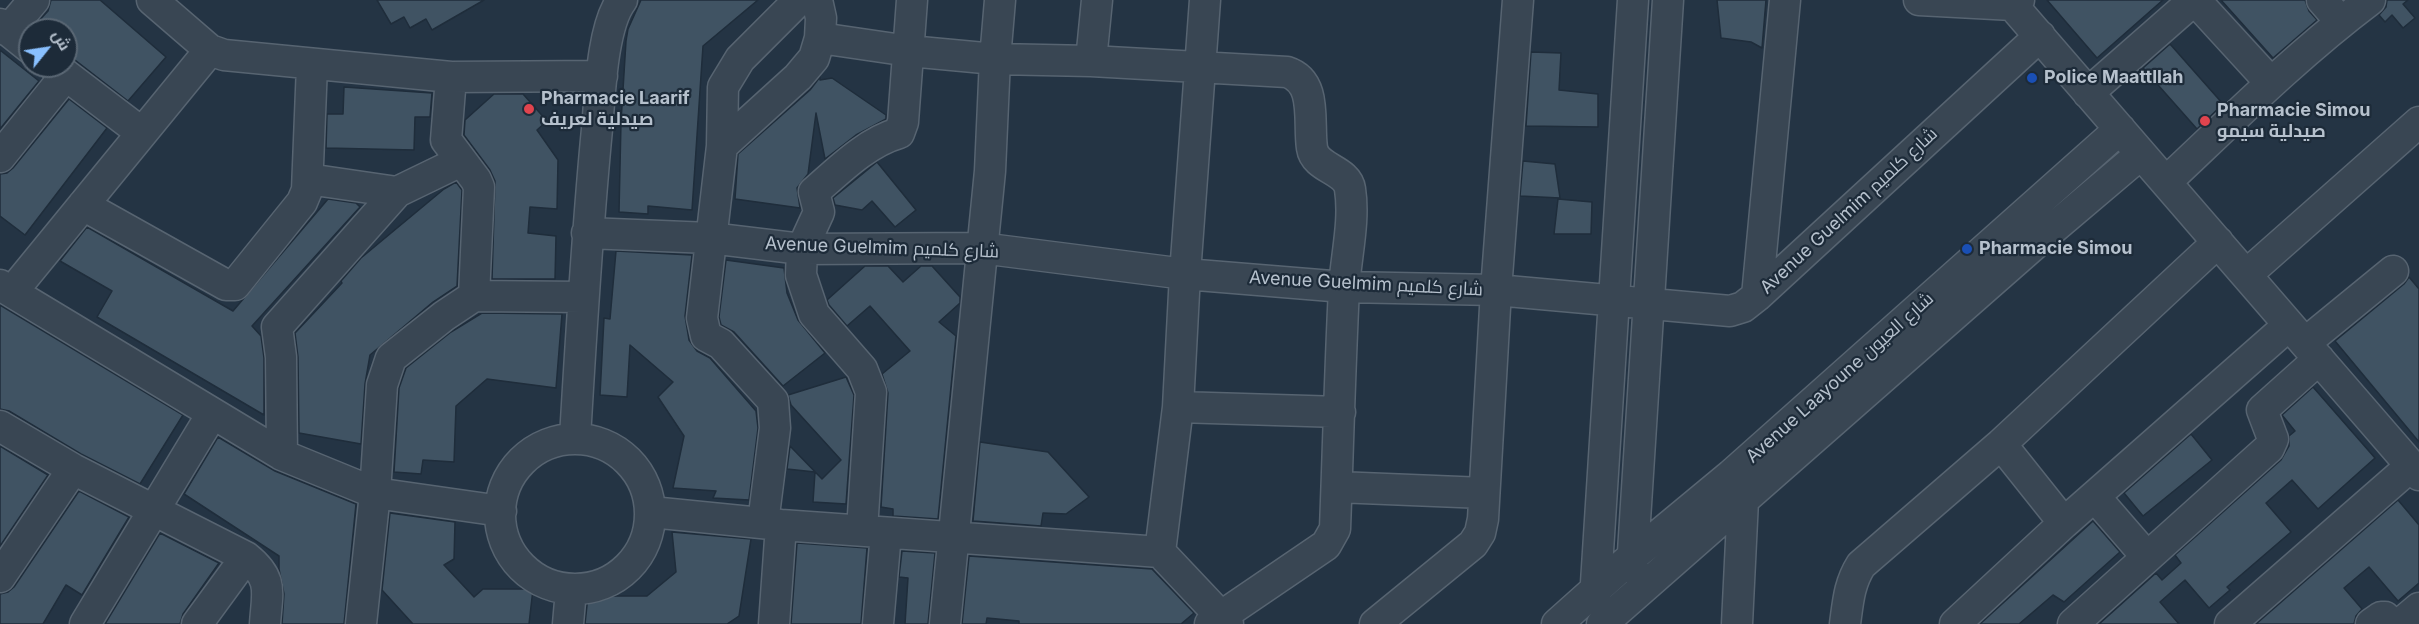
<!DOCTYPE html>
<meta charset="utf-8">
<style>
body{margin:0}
#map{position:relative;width:2419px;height:624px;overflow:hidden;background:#243444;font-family:Inter,Cairo,sans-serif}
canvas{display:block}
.north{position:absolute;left:18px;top:18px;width:60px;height:60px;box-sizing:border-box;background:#1d2b39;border:2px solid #5a6774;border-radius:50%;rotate:60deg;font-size:16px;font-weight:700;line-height:24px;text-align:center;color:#b6c1cd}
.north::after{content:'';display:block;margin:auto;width:21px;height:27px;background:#89c0ff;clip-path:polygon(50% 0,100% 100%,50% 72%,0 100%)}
</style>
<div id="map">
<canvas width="2419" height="624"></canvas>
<div class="north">ش</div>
</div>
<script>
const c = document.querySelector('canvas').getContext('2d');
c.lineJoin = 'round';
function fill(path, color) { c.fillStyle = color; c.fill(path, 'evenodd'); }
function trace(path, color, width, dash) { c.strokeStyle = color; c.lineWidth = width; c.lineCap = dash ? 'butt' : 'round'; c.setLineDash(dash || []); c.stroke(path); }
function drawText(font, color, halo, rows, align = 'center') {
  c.font = font + ' Inter,Cairo,sans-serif'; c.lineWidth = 4.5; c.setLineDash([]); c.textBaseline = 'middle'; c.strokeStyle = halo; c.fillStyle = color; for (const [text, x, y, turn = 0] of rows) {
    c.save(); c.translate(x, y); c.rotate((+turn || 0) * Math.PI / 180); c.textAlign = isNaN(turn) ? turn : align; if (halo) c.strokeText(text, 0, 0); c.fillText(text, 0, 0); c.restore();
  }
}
const building = new Path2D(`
 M51 0H100L166 57 128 101 66 53V30H39L34 26 48 11Z
 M377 0H484L432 30 426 19 410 28 404 17 391 24Z
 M641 0H758L703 46 692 210 648 206V214L619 212 621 122 626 41 628 29Z
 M1717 0H1766L1762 48 1751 42 1721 38Z
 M2047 0H2163L2097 58Z
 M2221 0H2305L2309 11 2317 20 2273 58Z
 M2387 0H2408L2403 4 2415 18 2403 28 2392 15 2385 22 2379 15 2386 7Z
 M2170 44 2223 104 2197 129 2143 68Z
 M0 50 39 81 0 129Z
 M1531 52 1561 53 1559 90 1598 94V127L1526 126Z
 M820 77V80L832 78 886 115V119L856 135 825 159 816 113 808 174 797 188 800 208 735 199 738 154 810 90Z
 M344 87 432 93 430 117H415L414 150 326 148 327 114H343Z
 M494 94H523L547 121 537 130 558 160 557 209 530 207 528 233 556 236 555 279H492L495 181 490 170 464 135 465 120Z
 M69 99 107 128 25 235 0 216V174L7 173 13 168Z
 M1523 161 1555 164 1560 198 1520 196Z
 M877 162 916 210 895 227 872 201 862 210 835 205 833 198Z
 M456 182 462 190 457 286 433 302 370 355 365 384 361 444 299 433 298 357 295 333 342 283 341 281 361 258 444 189Z
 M328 199 356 203 360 207 252 326 261 336 264 358V415L97 317 112 291 60 261 87 227 233 311Z
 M1558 199 1592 202 1591 234H1554Z
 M616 251 692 255 685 316 689 340 697 351 710 358 756 411 758 428 749 500 713 498 716 491 673 488 684 436 658 397 673 382 630 345 627 397 600 395 604 318 610 319Z
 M726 260 784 268 787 293 798 320 825 353 783 386 734 332 721 325 719 317Z
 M865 266H888L903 282 921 266H932L960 297V303L939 322 956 336 938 519 893 516V509L881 507 888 393 882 374 910 351 870 306 847 326 829 305 827 300Z
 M2409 277 2419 289V442L2335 341 2404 284Z
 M0 305 183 415 140 484 81 454 9 411 0 409Z
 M482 313 562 314 556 388 487 379 456 406 454 462 423 460 421 474 394 472 399 388 406 368 451 332Z
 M846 377 854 395 846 504 813 502 815 472 787 469 790 446 822 479 841 460 791 405 788 395Z
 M2313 387 2375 458 2318 509 2292 480 2266 503 2291 532 2227 587 2230 590 2209 608 2185 580 2160 602 2179 624H2099L2156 573 2162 580 2181 563 2175 555 2281 460 2289 446V436L2295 431 2282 415Z
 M2191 434 2212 460 2143 516 2124 493Z
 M218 437 275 471 356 504 344 624H282L284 594 279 569V556L184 494Z
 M980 442 1048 452 1089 497 1066 514 1043 513 1041 526 973 521Z
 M0 446 48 475 0 546Z
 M79 491 129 517 82 595 66 585 43 624H0V594L8 592 14 587Z
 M2398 500 2419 525V583L2398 601 2369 567 2344 588 2362 609 2356 616 2354 624H2256Z
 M390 513 455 522 454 559 444 565 474 597 483 589H533L529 624H413L382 590Z
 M2093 521 2120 552 2064 602 2053 595 2019 624H1980Z
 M672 532 751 539 739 616 727 624H585L588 596H647L676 572Z
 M160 533 219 563 183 614 180 624H105Z
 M797 543 867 548 861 624H791Z
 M902 551 935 553 928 624H905L908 578 899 577Z
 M969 556 1152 569 1194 613 1181 624H1019V621L987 618 986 624H962Z`);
const minor = new Path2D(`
 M152 0 210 50 224 55 451 77 602 76
 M817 0 821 18 820 38 909 51 995 59 1091 61
 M1097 0 1091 61 1287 72C1318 82 1308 122 1312 148 1315 169 1347 169 1350 189 1355 221 1346 256 1344 288 1340 368 1338 449 1335 529L1326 545 1210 624
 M1919 0 2013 5 2019 0
 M2008 0 2419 475
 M2195 0 2271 83
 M2322 0 2341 22
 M0 24 30 48
 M8 31 34 0
 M54 66 142 133
 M451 77 446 140 476 180 479 187 474 296
 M2088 93 2194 0
 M722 146 798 77 814 58 820 38
 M0 157 66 75
 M308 179 397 192
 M2166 182C2232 120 2297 55 2370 0
 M83 205 226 285H235L302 202 307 190 312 65
 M587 233 710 238 802 249 981 248 1185 274 1344 287 1496 290 1730 311 1743 307 1757 296 2040 36
 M2246 275 2419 122
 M0 285 282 455 375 493 501 511
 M12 292 210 50
 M1757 296 1785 0
 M2305 343 2393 271
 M1178 407 1340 412
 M0 426 73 469 246 557C274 579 267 592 265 624
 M575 438C581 335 587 232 597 129 600 95 602 26 622 0
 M500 514a75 75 0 1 1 150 0a75 75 0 1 1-150 0Z
 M2001 444 2064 523
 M282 455 281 357 277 327 397 192 461 161
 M1337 487 1484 493
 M2095 497 2147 557
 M651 512 781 525 1160 552 1228 624
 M763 523 775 428 773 401 721 344 706 336 702 318 722 146 723 87 740 59 799 0
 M862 530 871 392 862 369 814 314 801 275 802 249 819 212 814 192C839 170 867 142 899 133L903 122 912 0
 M1160 552 1178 407 1185 274 1205 0
 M1632 568 1668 0
 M0 577 73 469
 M1595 599 1633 0
 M85 624 212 414
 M197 624 246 557
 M361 624 375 493 382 385 391 358 444 316 474 296 583 297
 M568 624 571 590
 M774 624 781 525
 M878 624 886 533
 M945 624 990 171 995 59 1000 0
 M1375 624 1473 544 1480 533 1483 519 1496 290 1518 0
 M1557 624 1632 557 1731 475 2120 129
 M1602 624 2037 242 2141 154
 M1737 624 1743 500 1739 490
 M1845 624C1848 602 1849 584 1861 565L2001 444 2218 242
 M1955 624 2064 523 2289 325
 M2073 624 2269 448 2273 439 2262 410 2319 359
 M2230 624 2411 466
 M2371 624 2381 617H2385L2391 624
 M2400 624 2419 608`);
const markers = [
 [2032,78,6,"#1a4fb4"],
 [529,109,6,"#e0444e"],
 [2205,121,6,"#e0444e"],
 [1967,249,6,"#1a4fb4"]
];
const poiNames = [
 ["Police Maattllah",2044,78],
 ["Pharmacie Laarif",541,99],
 ["صيدلية لعريف",541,120],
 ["Pharmacie Simou",2217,111],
 ["صيدلية سيمو",2217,132],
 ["Pharmacie Simou",1979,249]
];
const streetNames = [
 ["Avenue Guelmim شارع كلميم",1849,211,-43],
 ["Avenue Guelmim شارع كلميم",882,248,2],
 ["Avenue Guelmim شارع كلميم",1366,284,3],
 ["Avenue Laayoune شارع العيون",1840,378,-42]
];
fill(building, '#405363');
trace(building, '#1f2d3b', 1.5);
trace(minor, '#576471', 33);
trace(minor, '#394653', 30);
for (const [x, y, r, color] of markers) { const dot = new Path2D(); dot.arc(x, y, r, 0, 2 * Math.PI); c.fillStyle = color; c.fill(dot); trace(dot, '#1d2b39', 2); }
drawText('bold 18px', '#b6c1cd', '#1d2b39', poiNames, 'left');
drawText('18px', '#b6c1cd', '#1d2b39', streetNames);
</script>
